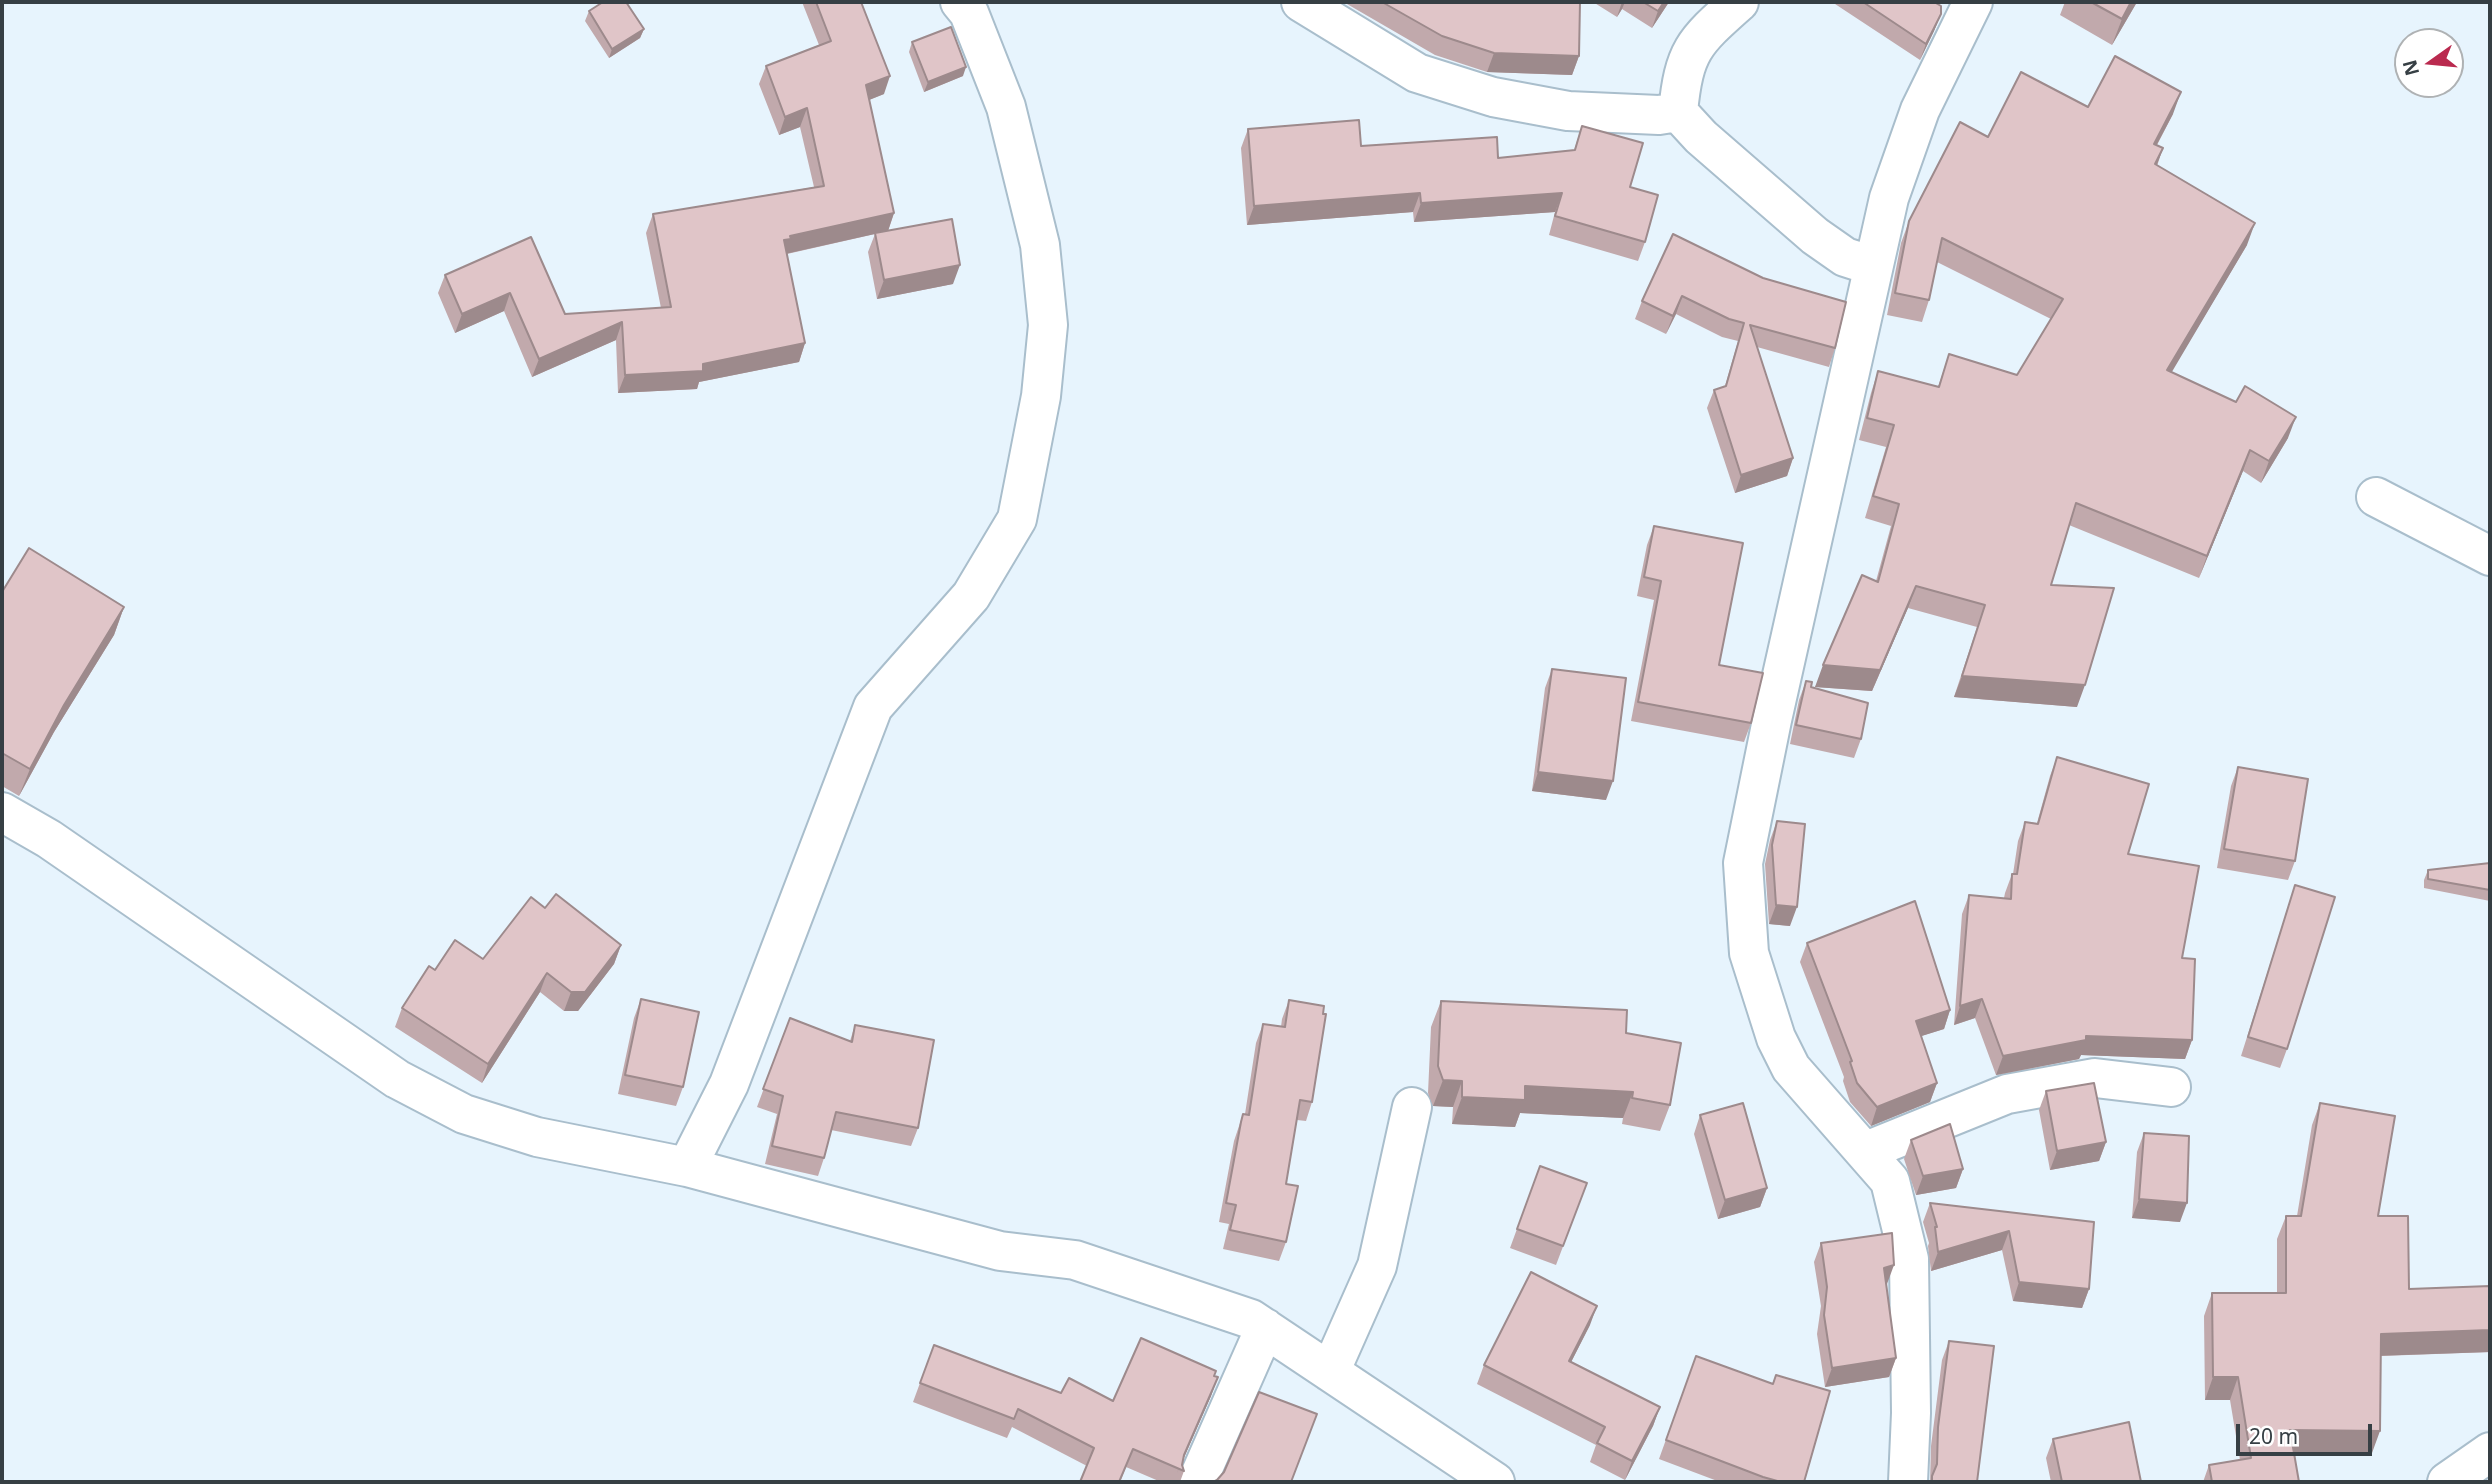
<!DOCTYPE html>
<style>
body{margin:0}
#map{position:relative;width:2492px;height:1484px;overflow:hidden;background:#e7f4fd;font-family:"Noto Sans",sans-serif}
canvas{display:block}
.frame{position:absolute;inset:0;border:4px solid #363f44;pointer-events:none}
.north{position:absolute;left:2394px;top:28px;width:70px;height:70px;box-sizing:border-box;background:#fff;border:2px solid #afb2b4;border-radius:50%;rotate:255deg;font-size:19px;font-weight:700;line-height:28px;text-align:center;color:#363f44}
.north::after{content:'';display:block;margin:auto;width:24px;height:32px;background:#ba2a4f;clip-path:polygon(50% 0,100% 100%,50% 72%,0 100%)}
.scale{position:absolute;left:2236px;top:1424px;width:136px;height:32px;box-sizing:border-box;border:4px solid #363f44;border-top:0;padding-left:9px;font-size:21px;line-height:24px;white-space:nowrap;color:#363f44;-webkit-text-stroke:5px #fff;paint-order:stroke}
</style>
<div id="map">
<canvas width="2492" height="1484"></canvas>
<div class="frame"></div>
<div class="north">N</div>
<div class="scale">20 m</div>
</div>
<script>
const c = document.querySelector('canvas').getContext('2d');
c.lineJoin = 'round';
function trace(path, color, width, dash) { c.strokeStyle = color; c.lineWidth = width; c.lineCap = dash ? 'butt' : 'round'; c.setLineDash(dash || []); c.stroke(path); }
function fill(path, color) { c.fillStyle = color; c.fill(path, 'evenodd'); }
const street = new Path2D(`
 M1301 2 1417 73 1493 97 1568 111 1659 115 1678 112
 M1739 2C1694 42 1684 50 1678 112L1701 137 1815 236 1845 257 1873 266
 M2376 497 2490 556
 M2 812 49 839 397 1079 464 1114 537 1137 687 1167 1000 1251 1075 1260 1251 1319 1495 1482
 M1866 1151 2007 1094 2095 1078 2171 1087
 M687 1167 729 1084 873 707 971 596 1017 519 1041 396 1048 325 1040 245 1006 107 969 13 960 2
 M1330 1372 1377 1266 1412 1107
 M1197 1482 1265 1328
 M1908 1482 1911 1413 1909 1259 1890 1181 1791 1068 1776 1038 1749 953 1743 863 1772 720 1889 198 1920 110 1973 2`);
const secondary = new Path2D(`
 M2447 1482 2490 1452`);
const wall = new Path2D(`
 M802 2H861L884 94 869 100 894 213 888 231 953 284 877 299 868 252 875 234 787 254 805 343 799 362 699 382 697 389 618 393 616 340 532 377 504 311 455 333 438 293 445 275 531 237 565 314 661 308 646 233 653 214 814 187 800 127 779 135 759 84 766 66 819 45Z
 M1348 2H1580L1579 56 1572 75 1487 72 1435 55 1347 4Z
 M1593 2H1669L1652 28 1622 9 1617 17Z
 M1832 2H1934L1941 14 1934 31 1920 60Z
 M2065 2H2137L2112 45 2060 15Z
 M589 11 644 29 640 38 609 58 585 21Z
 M912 42 963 76 924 92 909 52Z
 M2088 107 2173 114 2157 145 2163 148 2157 166 2247 245 2171 372 2288 438 2261 483 2243 471 2199 578 2069 525 2051 585 2077 707 1954 697 1977 627 1908 608 1872 691 1815 687 1876 581 1891 526 1865 518 1886 447 1859 440 1871 393 1878 371 1938 387 1949 354 2017 375 2051 319 1937 262 1929 300 1922 322 1887 315 1901 243 1909 221 1988 137Z
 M1582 126 1630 187 1645 242 1638 261 1549 235 1555 212 1414 222 1413 212 1247 225 1241 148 1248 129 1361 146 1498 158 1574 150Z
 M1673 234 1835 348 1829 367 1757 347 1793 458 1787 476 1735 493 1707 408 1714 390 1725 386 1738 341 1722 337 1676 314 1666 334 1635 319 1642 301Z
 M1654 526 1719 665 1751 723 1744 742 1631 721 1654 600 1637 596 1647 545Z
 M2 592 124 607 114 635 54 732 19 796 2 786Z
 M1552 669 1606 800 1532 791 1545 688Z
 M1806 681 1861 739 1854 758 1790 744 1799 700Z
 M2057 757 2128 854 2182 958 2192 1040 2185 1059 2081 1055 2079 1059 1996 1075 1975 1018 1954 1025 1962 914 1969 895 2004 898 2005 893 2012 874H2013L2018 841 2025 822 2037 823 2050 776Z
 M2238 767 2295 861 2288 880 2217 868 2231 786Z
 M1777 821 1790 926 1769 924 1765 864 1770 840Z
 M2490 863V901L2424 888V880L2428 870Z
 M2295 885 2287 1049 2280 1068 2241 1056Z
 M545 908 621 945 614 964 578 1011H564L540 992 482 1083 395 1027 402 1008 435 970 483 959Z
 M1807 943 1950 1010 1944 1029 1921 1036 1937 1083 1930 1102 1871 1126 1850 1102 1843 1081 1844 1077 1800 962Z
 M641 999 683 1087 676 1106 618 1094 634 1018Z
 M1289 1000 1312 1102 1306 1121 1297 1120 1286 1184V1242L1279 1261 1223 1249 1229 1224 1219 1222 1234 1141 1243 1114H1245L1256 1043 1263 1024 1281 1027 1282 1019Z
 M1441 1001 1626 1033 1670 1105 1660 1131 1622 1124 1623 1118 1520 1113 1515 1127 1452 1124 1453 1107 1433 1106 1428 1093 1431 1027Z
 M790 1018 850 1041 855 1025 918 1128 911 1146 831 1130 824 1158 818 1176 765 1164 777 1114 757 1107Z
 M2046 1091 2106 1142 2099 1161 2050 1170 2039 1110Z
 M2320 1103 2378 1216 2409 1289 2490 1286V1352L2381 1356 2372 1453H2294L2299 1482H2203L2209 1465 2240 1460 2230 1400H2205L2204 1316 2212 1293H2277V1239L2286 1216H2297L2312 1125Z
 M1700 1115 1767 1188 1760 1207 1718 1219 1694 1134Z
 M2144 1133 2180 1222 2132 1218 2137 1152Z
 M1911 1140 1963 1169 1956 1188 1916 1195 1904 1159Z
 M1540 1166 1587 1183 1556 1265 1510 1248Z
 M1930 1203 2094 1222 2089 1289 2082 1308 2013 1301 2002 1250 1931 1271 1928 1246 1929 1243 1923 1222Z
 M1821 1243 1887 1284H1886L1896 1358 1889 1377 1825 1387 1817 1334 1821 1306 1814 1262Z
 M1590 1325 1571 1362 1660 1407 1653 1426 1625 1480 1590 1462 1596 1445 1477 1384 1484 1365Z
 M1949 1341 1977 1482H1930L1931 1446 1942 1360Z
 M934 1345 1061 1393 1113 1401 1214 1376 1211 1396 1183 1460 1182 1465 1184 1471 1180 1482H1161L1126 1467 1120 1482H1080L1087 1466 1012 1427 1007 1438 913 1402Z
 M1696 1356 1772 1384 1776 1375 1804 1482H1720L1659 1459Z
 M2053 1439 2141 1482H2051L2046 1458Z`);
const shadedWall = new Path2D(`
 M1622 2H1625L1622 9 1617 17Z
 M1664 2H1669L1652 28 1658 11Z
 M2131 2H2137L2112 45 2122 19Z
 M1941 14 1934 31 1920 60 1926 44Z
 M644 29 640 38 609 58 612 49Z
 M1494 53 1579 56 1572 75 1487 72Z
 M966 67 963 76 924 92 928 82Z
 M890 76 884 94 859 104 866 85Z
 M2181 92 2173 114 2146 165 2154 144Z
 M807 108 800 127 779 135 785 117Z
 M2163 148 2155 170V164Z
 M1420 193 1413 212 1247 225 1254 206Z
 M1562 193 1555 212 1414 222 1421 203Z
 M894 213 888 231 785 254 784 240 790 236Z
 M2255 223 2247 245 2160 392 2167 370Z
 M960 265 953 284 877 299 884 280Z
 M510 293 504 311 455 333 462 314Z
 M1682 296 1676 314 1666 334 1673 316Z
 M622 322 616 340 532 377 539 359Z
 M805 343 799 362 699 382 697 389 618 393 625 375 703 364Z
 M2296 417 2288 438 2261 483 2269 461Z
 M2250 450 2243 471 2199 578 2207 556Z
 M1793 458 1787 476 1735 493 1741 475Z
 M1916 586 1908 608 1872 691 1815 687 1823 665Z
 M124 607 114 635 54 732 19 796 30 769 64 705Z
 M1962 676 2085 685 2077 707 1954 697Z
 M1538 772 1613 781 1606 800 1532 791Z
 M1776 905 1797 907 1790 926 1769 924Z
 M621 945 614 964 578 1011H564L571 992Z
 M547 973 540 992 482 1083 488 1064Z
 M1982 999 1975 1018 1954 1025 1960 1006Z
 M1950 1010 1944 1029 1909 1040 1916 1021Z
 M2086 1036 2192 1040 2185 1059 2081 1055 2079 1059 1996 1075 2003 1056Z
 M1443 1080 1462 1081 1453 1107 1433 1106Z
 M1937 1083 1930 1102 1871 1126 1877 1107Z
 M1525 1086 1633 1092 1623 1118 1520 1113 1515 1127 1452 1124 1462 1097Z
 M2106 1142 2099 1161 2050 1170 2057 1151Z
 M1963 1169 1956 1188 1916 1195 1923 1176Z
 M1767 1188 1760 1207 1718 1219 1725 1200Z
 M2139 1199 2187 1203 2180 1222 2132 1218Z
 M2009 1231 2002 1250 1931 1271 1938 1252Z
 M1894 1265 1887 1284 1877 1287 1884 1268Z
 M2019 1282 2089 1289 2082 1308 2013 1301Z
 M1597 1306 1590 1325 1562 1380 1569 1361Z
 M2490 1330V1352L2373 1356 2381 1334Z
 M1896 1358 1889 1377 1825 1387 1832 1368Z
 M1218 1377 1211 1396 1177 1473 1184 1455Z
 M2213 1377H2238L2230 1400H2205Z
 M1660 1407 1653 1426 1625 1480 1632 1461Z
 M2290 1430 2380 1431 2372 1453H2282Z`);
const building = new Path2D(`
 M603 2H626L644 29 612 49 589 11Z
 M816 2H861L890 76 866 85 894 213 790 236 791 239 784 240 805 343 703 364V371L625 375 622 322 539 359 510 293 462 314 445 275 531 237 565 314 671 307 653 214 824 186 807 108 785 117 766 66 831 41Z
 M1382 2H1580L1579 56 1494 53 1442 36Z
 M1643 2H1664L1658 11Z
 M1863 2H1934L1941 6V14L1926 44Z
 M2091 2H2131L2122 19Z
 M951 27 966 67 928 82 912 42Z
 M2115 56 2181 92 2154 144 2163 148 2155 164 2255 223 2167 370 2236 402 2245 386 2296 417 2269 461 2250 450 2207 556 2076 503 2051 585 2114 588 2085 685 1962 676 1985 605 1916 586 1880 670 1823 665 1862 575 1878 582 1899 504 1873 496 1894 425 1867 418 1878 371 1939 387 1949 354 2017 375 2063 299 1942 238 1929 300 1895 293 1909 221 1960 122 1988 137 2021 72 2088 107Z
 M1359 120 1361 146 1497 137 1498 158 1575 150 1582 126 1643 143 1630 187 1658 195 1645 242 1555 216 1562 193 1421 203 1420 193 1254 206 1248 129Z
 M952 219 960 265 884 280 875 233Z
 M1673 234 1763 278 1846 302 1835 348 1750 325 1793 458 1741 475 1714 390 1726 386 1744 323 1729 319 1682 296 1673 316 1642 301Z
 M1654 526 1743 543 1719 665 1763 673 1751 723 1638 702 1661 581 1644 577Z
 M29 548 124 607 64 705 30 769 2 753V592Z
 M1552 669 1626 678 1613 781 1538 772Z
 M1806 681 1812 682 1811 687 1868 703 1861 739 1796 725Z
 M2057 757 2149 784 2128 854 2199 866 2182 958 2195 959 2192 1040 2086 1036V1040L2003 1056 1982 999 1960 1006 1969 895 2011 899 2012 874H2017L2025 822 2038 824Z
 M2238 767 2308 779 2295 861 2224 849Z
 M1777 821 1805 824 1797 907 1776 905 1772 845Z
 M2490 863V890L2428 879V870Z
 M2295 885 2335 897 2287 1049 2248 1037Z
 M556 894 621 945 585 992H571L547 973 488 1064 402 1008 429 966 435 970 455 940 483 959 531 897 545 908Z
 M1915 901 1950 1010 1916 1021 1937 1083 1877 1107 1857 1083 1850 1062 1852 1061 1807 943Z
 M641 999 699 1012 683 1087 625 1075Z
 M1289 1000 1324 1006 1323 1014H1326L1312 1102 1300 1100 1286 1184 1298 1186 1286 1242 1230 1230 1236 1205 1226 1203 1241 1122 1243 1114 1249 1115 1263 1024 1285 1027Z
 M1441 1001 1627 1010 1626 1033 1681 1043 1670 1105 1632 1098 1633 1092 1525 1086V1100L1462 1097V1081L1443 1080 1438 1066Z
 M790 1018 852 1042 855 1025 934 1040 918 1128 836 1112 824 1158 772 1146 783 1096 763 1089Z
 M2094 1083 2106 1142 2057 1151 2046 1091Z
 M1743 1103 1767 1188 1725 1200 1700 1115Z
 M2320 1103 2395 1116 2378 1216H2408L2409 1289 2490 1286V1330L2381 1334 2380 1431 2290 1430 2299 1482H2212L2209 1465 2251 1458 2238 1377H2213L2212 1293H2286V1216H2301Z
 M1950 1124 1963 1169 1923 1176 1911 1140Z
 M2144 1133 2189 1136 2187 1203 2139 1199Z
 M1540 1166 1587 1183 1563 1246 1517 1229Z
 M1930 1203 2094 1222 2089 1289 2019 1282 2009 1231 1938 1252 1935 1227H1937Z
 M1892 1233 1894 1265 1884 1268 1896 1358 1832 1368 1824 1315 1827 1287 1821 1243Z
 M1531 1272 1597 1306 1569 1361 1660 1407 1632 1461 1597 1443 1605 1427 1484 1365Z
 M1141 1338 1216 1371 1214 1376 1218 1377 1184 1455 1182 1465 1184 1471 1133 1449 1119 1482H1080L1094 1448 1018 1409 1014 1419 920 1383 934 1345 1061 1393 1069 1378 1113 1401Z
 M1949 1341 1994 1346 1977 1482H1932V1476L1937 1464 1938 1427Z
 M1696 1356 1773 1384 1776 1375 1830 1391 1804 1482H1781L1763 1477 1666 1440Z
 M1259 1392 1317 1414 1291 1482H1213L1217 1480 1224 1472Z
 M2129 1422 2141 1482H2062L2053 1439Z`);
trace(street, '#a9becc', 42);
trace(secondary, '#a9becc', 42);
trace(street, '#fff', 38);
trace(secondary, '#fff', 38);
fill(wall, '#c1a9ac');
fill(shadedWall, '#9d8a8c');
fill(building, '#e0c5c8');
trace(building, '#9d8a8c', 2);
</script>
